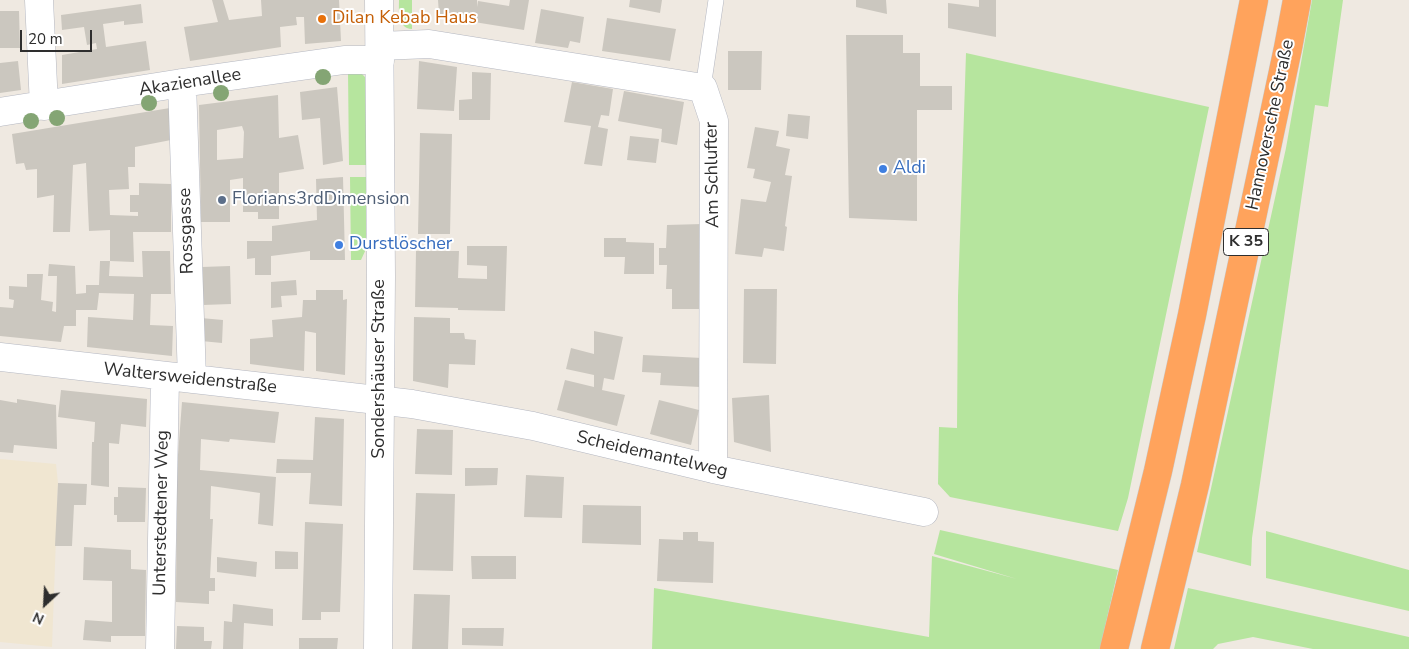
<!DOCTYPE html>
<meta charset="utf-8">
<style>
body{margin:0}
#map{position:relative;width:1409px;height:649px;overflow:hidden;background:#efe9e1;font-family:"Nunito Sans",sans-serif}
canvas{display:block}
.north{position:absolute;left:20px;top:579px;width:50px;height:50px;-webkit-text-stroke:4px #fff;paint-order:stroke;rotate:205deg;font-size:14px;font-weight:700;line-height:20px;text-align:center;color:#2e2e2e}
.north::after{content:'';display:block;margin:auto;width:18px;height:22px;background:#2e2e2e;clip-path:polygon(50% 0,100% 100%,50% 72%,0 100%)}
.scale{position:absolute;left:20px;top:30px;width:72px;height:22px;box-sizing:border-box;border:2px solid #2e2e2e;border-top:0;padding-left:6px;font-size:15px;line-height:18px;white-space:nowrap;color:#2e2e2e;-webkit-text-stroke:4px #fff;paint-order:stroke}
</style>
<div id="map">
<canvas width="1409" height="649"></canvas>
<div class="north">N</div>
<div class="scale">20 m</div>
</div>
<script>
const c = document.querySelector('canvas').getContext('2d');
c.lineJoin = 'round';
function fill(path, color) { c.fillStyle = color; c.fill(path, 'evenodd'); }
function trace(path, color, width, dash) { c.strokeStyle = color; c.lineWidth = width; c.lineCap = dash ? 'butt' : 'round'; c.setLineDash(dash || []); c.stroke(path); }
function drawText(font, color, halo, rows, align = 'center') {
  c.font = font + ' "Nunito Sans",sans-serif'; c.lineWidth = 4; c.setLineDash([]); c.textBaseline = 'middle'; c.strokeStyle = halo; c.fillStyle = color; for (const [text, x, y, turn = 0] of rows) {
    c.save(); c.translate(x, y); c.rotate((+turn || 0) * Math.PI / 180); c.textAlign = isNaN(turn) ? turn : align; if (halo) c.strokeText(text, 0, 0); c.fillText(text, 0, 0); c.restore();
  }
}
const education = new Path2D(`
 M0 459 56 464 58 483 52 647 0 642Z`);
const green = new Path2D(`
 M399 0H412V29C397 28 399 11 399 0Z
 M1312 0H1343L1328 107 1315 105 1252 538 1251 566 1197 552 1286 148Z
 M966 53 1209 107 1128 498 1118 531 950 497 938 484 939 427 957 428 958 296Z
 M348 72 362 74 367 79V165H349Z
 M350 177H366V249L361 260H351Z
 M940 530 1118 570 1100 649H652L654 588 929 637 932 556 1017 579 934 554Z
 M1266 531 1409 570V611L1266 578Z
 M1188 588 1409 637V649H1313L1253 637 1218 644 1213 649H1174Z`);
const building = new Path2D(`
 M212 0H223L229 20 262 16 261 0H339L341 41 305 44 304 17H296L297 25 280 27 281 47 190 61 184 27 218 22Z
 M438 0H477V7L478 1 509 6 510 0H529L524 30 474 22 475 15 439 14Z
 M630 0H662L660 13 629 7Z
 M856 0H886L887 14 856 7Z
 M979 0H996V37L948 28V3L979 7Z
 M141 4 143 23 124 25V21L103 24 106 47 146 41 150 70 62 84V55L97 49 96 43 87 45 84 27 62 30 61 15Z
 M541 9 584 17 580 43 570 41 568 48 535 43Z
 M0 11H19L20 48H0Z
 M607 18 676 29 670 61 602 51Z
 M846 35H903V53H920V86H952V110H917V221L849 218Z
 M728 51H762L761 90H728Z
 M18 61 21 90 0 93V63Z
 M419 61 457 67 454 111 417 109Z
 M472 72 491 73 490 120H459V100L472 99Z
 M572 82 613 89 609 116 601 115 598 127 608 129 602 166 584 164 591 126 564 122Z
 M337 87 343 161 323 165 320 118 302 120 300 92Z
 M624 91 684 102 677 145 661 142 662 129 618 121Z
 M278 95 279 138 298 135 304 169 279 173V219H258V212H243V178L230 180V222H201L199 105ZM242 126 244 132 243 158 217 160V130Z
 M170 108 171 140 135 147V167H128L129 189 109 190 110 215 138 216V212H130V195H139V183L171 184V232H133L134 262 110 261 109 276 143 277 142 251H170L171 294H151L150 325 173 326 172 356 87 347 88 317 133 320 134 294 99 293 97 310H76V326H64L61 342 0 336V307L13 308 14 300 9 299V286L27 287V274H43L41 300 53 302 52 311 56 312 57 276H48L49 264 75 266 76 294 86 293V285H99L100 261H110V230L89 231 86 163 73 165 70 232H53L54 195 37 198V169L26 170 24 163 16 164 12 134Z
 M788 114 810 116 808 139 786 136Z
 M755 127 779 131 776 146 790 149 785 175 792 176 785 226 787 227 784 251 764 248 762 257 735 254 741 199 766 202 771 182 753 178 755 169 747 168Z
 M420 133 452 134 450 234H418Z
 M630 136 659 139 656 163 627 160Z
 M343 177 345 260H310V251L271 256V275H255V258L247 259V241H272V226L317 220 316 179Z
 M702 224 701 309H672V289H666L667 265H659V248H666L667 225Z
 M604 238H626V242L654 243V274H624L625 257H604Z
 M467 246H507L505 311 458 310V308L415 307 416 251H459L458 278 487 279V266L467 265Z
 M230 266 231 304 203 305 202 267Z
 M296 280 297 295 281 296 282 307 271 308V282Z
 M744 289H777L776 364 743 363Z
 M316 290H343V300L347 299 345 375 316 371V333L305 331 304 371 250 364V339L273 337 272 320 302 317 303 300H316Z
 M414 317 450 318V333H464L465 339 476 340 475 365 449 364 448 388 413 381Z
 M201 318 223 320 222 343 201 341Z
 M594 331 623 337 614 380 604 378 602 390 625 395 617 426 557 410 565 380 594 387V375L566 369 571 348 594 354Z
 M643 355 702 358 700 387 660 385 661 373 642 372Z
 M61 390 147 399 146 427 121 424 119 444 109 443V487L91 485 92 442H94L95 422 58 417Z
 M769 395 771 452 734 442 732 398Z
 M17 399 56 405 57 449 14 445 13 453 0 452V400L17 403Z
 M659 400 699 410 691 445 650 434Z
 M182 402 279 412 275 443 230 439 229 442 201 439 200 470 276 477 273 526 258 524 260 493 211 486 210 519H213L210 578H215V591H209V604L176 602 177 468Z
 M315 417 344 419 342 506 309 504 311 473H276L277 459 313 460Z
 M417 429 453 430 452 475 415 474Z
 M465 468H498L497 485 465 486Z
 M526 475 564 477 562 518 524 517Z
 M58 483 87 484 86 505H74L72 546H55Z
 M118 487 146 488 145 522H117V515H114V497H118Z
 M416 493 455 494 453 571 413 570Z
 M583 505 641 506V545L582 543Z
 M305 522 343 524 340 612H321V620H302Z
 M683 532H698V541L714 542 713 583 657 581 659 539 683 540Z
 M84 547 131 550V569L146 570 145 636H111V642L83 640 85 620 112 622V581L83 580Z
 M275 551 298 552V569H275Z
 M471 556H516V579H472Z
 M217 557 257 562 256 577 217 572Z
 M414 594 450 595 448 649H412Z
 M233 604 273 609V626L244 623 243 649H223L224 621 232 622Z
 M177 626 204 627V641H212L211 649H176Z
 M462 628H504L503 646 462 645Z
 M299 638H338L337 649H299Z`);
const lane = new Path2D(`
 M703 88 716 0`);
const street = new Path2D(`
 M39 0 44 106
 M380 46 429 44 703 88 714 121 713 469
 M182 83 192 379
 M0 112 182 83 344 60H380
 M0 357 412 404 533 426 713 469 924 512
 M160 649 165 377`);
const secondary = new Path2D(`
 M378 649 381 276 379 0`);
const highway = new Path2D(`
 M1114 649 1158 471 1192 315 1254 0
 M1155 649 1195 485 1288 48 1297 0`);
const trees = [
 [323,77],
 [221,93],
 [149,103],
 [57,118],
 [31,121]
];
const markers = [
 [322,19,5,"#e8710a"],
 [883,169,5,"#3f7fe0"],
 [222,200,5,"#5c6f8a"],
 [339,245,5,"#3f7fe0"]
];
const shields = [
 [1246,242,45]
];
const shieldNames = [
 ["K 35",1246,242]
];
const foodNames = [
 ["Dilan Kebab Haus",332,19]
];
const streetNames = [
 ["Akazienallee",190,83,-9],
 ["Hannoversche Straße",1271,125,-78],
 ["Am Schlufter",713,175,-91],
 ["Rossgasse",187,231,-92],
 ["Sondershäuser Straße",380,369,-90],
 ["Waltersweidenstraße",190,379,6],
 ["Scheidemantelweg",652,455,13],
 ["Unterstedtener Weg",162,513,-89]
];
const shopNames = [
 ["Aldi",893,169],
 ["Durstlöscher",349,245]
];
const serviceNames = [
 ["Florians3rdDimension",232,200]
];
fill(education, '#f0e6d1');
fill(green, '#b6e59e');
fill(building, '#cbc7bf');
trace(lane, '#b4b7c1', 16);
trace(street, '#b4b7c1', 29);
trace(secondary, '#b4b7c1', 29);
trace(highway, '#c9c9c9', 29);
trace(lane, '#fff', 15);
trace(street, '#fff', 28);
trace(secondary, '#fff', 28);
trace(highway, '#ffa35c', 28);
c.fillStyle = '#84a574';
for (const [x, y] of trees) { c.beginPath(); c.arc(x, y, 8, 0, 2 * Math.PI); c.fill(); }
for (const [x, y, r, color] of markers) { const dot = new Path2D(); dot.arc(x, y, r, 0, 2 * Math.PI); c.fillStyle = color; c.fill(dot); trace(dot, '#fff', 2); }
for (const [x, y, w] of shields) { const box = new Path2D(); box.roundRect(x - w / 2, y - 13.5, w, 27, 4); c.fillStyle = '#fff'; c.fill(box); trace(box, '#2e2e2e', 1); }
drawText('bold 16px', '#2e2e2e', null, shieldNames);
drawText('18px', '#c56008', '#fff', foodNames, 'left');
drawText('18px', '#2e2e2e', '#fff', streetNames);
drawText('18px', '#366cbe', '#fff', shopNames, 'left');
drawText('18px', '#4e5e75', '#fff', serviceNames, 'left');
</script>
